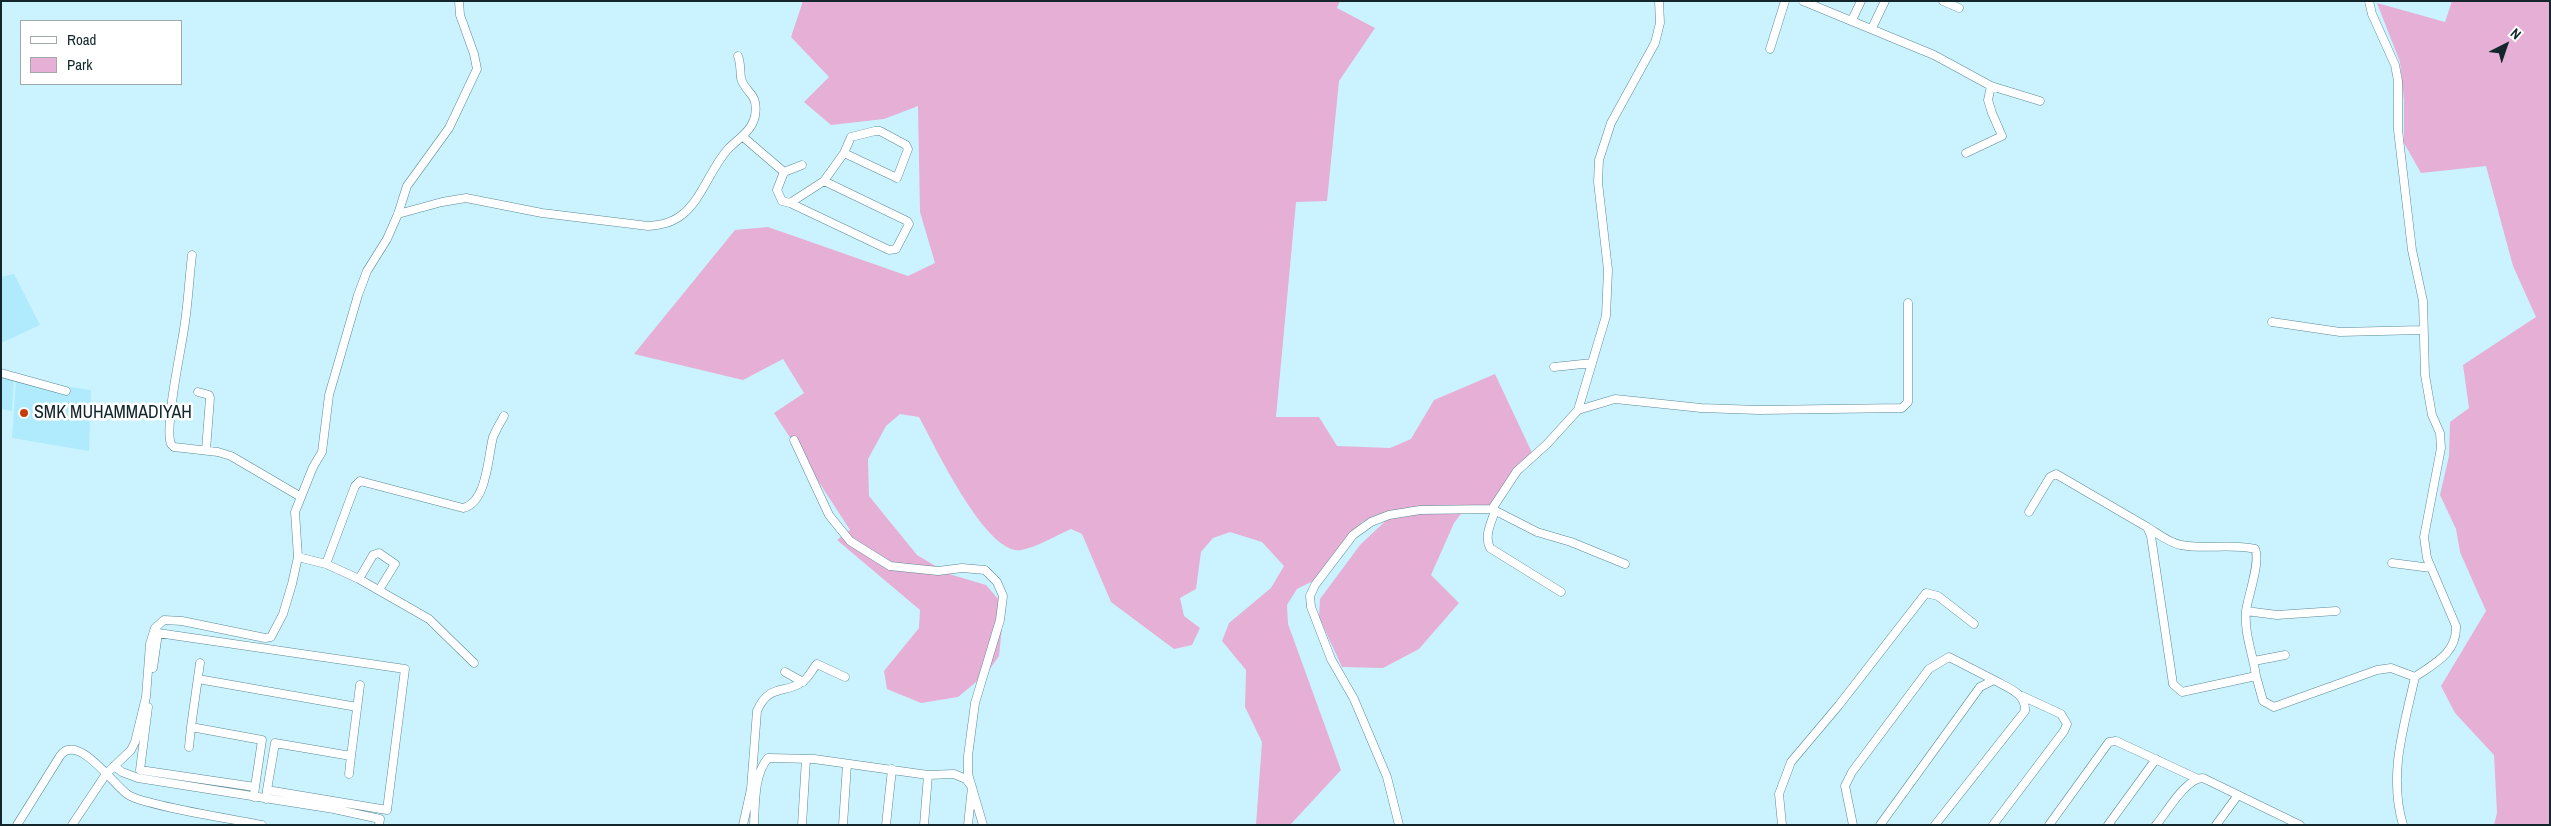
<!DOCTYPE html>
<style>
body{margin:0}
#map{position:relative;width:2551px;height:826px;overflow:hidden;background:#cbf3ff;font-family:"Archivo Narrow",sans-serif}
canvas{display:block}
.frame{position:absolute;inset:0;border:2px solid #12262b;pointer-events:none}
.legend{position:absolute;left:20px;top:20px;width:162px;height:65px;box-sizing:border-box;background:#fff;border:1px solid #a0a8aa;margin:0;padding:6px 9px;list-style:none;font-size:15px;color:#12262b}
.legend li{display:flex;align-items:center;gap:10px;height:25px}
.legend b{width:25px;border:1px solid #a0a8aa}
.north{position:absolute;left:2481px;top:20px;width:50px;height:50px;-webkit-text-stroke:4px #fff;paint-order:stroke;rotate:41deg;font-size:14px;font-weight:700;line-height:20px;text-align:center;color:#12262b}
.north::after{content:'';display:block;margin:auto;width:18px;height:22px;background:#12262b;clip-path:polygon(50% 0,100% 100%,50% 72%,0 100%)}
</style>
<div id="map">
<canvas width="2551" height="826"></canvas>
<div class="frame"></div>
<ul class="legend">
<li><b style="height:6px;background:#fff"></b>Road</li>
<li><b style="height:14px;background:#e6afd5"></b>Park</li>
</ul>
<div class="north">N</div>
</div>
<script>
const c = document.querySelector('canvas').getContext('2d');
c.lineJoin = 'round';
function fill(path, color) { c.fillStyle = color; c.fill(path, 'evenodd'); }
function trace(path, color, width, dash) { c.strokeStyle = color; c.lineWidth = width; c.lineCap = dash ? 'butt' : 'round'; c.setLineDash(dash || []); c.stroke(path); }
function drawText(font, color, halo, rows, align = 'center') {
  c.font = font + ' "Archivo Narrow",sans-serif'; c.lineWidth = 5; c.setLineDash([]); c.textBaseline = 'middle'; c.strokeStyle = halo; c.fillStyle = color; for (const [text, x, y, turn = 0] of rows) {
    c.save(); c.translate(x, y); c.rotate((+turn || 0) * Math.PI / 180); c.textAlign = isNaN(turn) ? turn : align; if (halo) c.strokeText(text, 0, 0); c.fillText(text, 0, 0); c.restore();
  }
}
const built = new Path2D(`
 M14 274 40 325 1 343V277Z
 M1 377 14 378 12 411 1 409Z
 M16 379 91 390 89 451 12 438Z`);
const green = new Path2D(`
 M803 1H1340L1337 8 1375 28 1339 81 1327 201 1296 202 1276 417H1319L1337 446 1390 448 1411 439 1434 400 1495 374 1534 457 1490 508 1464 510 1454 523 1431 575 1459 603 1419 649 1383 668 1342 667 1319 617 1320 599 1360 545 1396 511 1362 522 1313 581 1297 589 1287 605 1288 624 1341 770 1290 825H1256L1262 742 1245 707 1246 670 1222 641 1229 623 1271 588 1284 566 1262 542 1230 532 1213 538 1201 552 1196 589 1180 598 1184 616 1200 628 1192 645 1174 649 1111 602 1082 534 1071 529C1055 536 1037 547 1021 550 986 556 934 444 919 417L900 414 886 426 868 459 869 496 917 555 949 574 986 585 999 600 1003 618 999 656 987 673 958 697 921 703 887 689 884 671 919 628 920 610 837 540 850 530 774 413 804 393 783 359 743 380 634 354 735 230 768 227 908 276 935 263 920 212 918 106 884 119 831 125 804 102 829 77 791 37Z
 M2452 1H2550V825H2494L2497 813 2494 755 2455 713 2441 686 2486 611 2460 552 2456 529 2440 495 2449 456 2450 422 2469 408 2463 365 2536 317 2513 266 2486 166 2421 173 2404 143V100L2400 62 2377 3 2445 22Z`);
const street = new Path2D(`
 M1803 1 1934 55 1991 86 2040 101
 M1943 1 1959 8
 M2369 1 2372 14 2395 65 2398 81V130L2412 250 2423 301 2425 375 2432 415 2440 433 2441 448 2424 537 2427 558 2456 626C2457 653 2435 663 2415 677 2404 727 2388 774 2403 825
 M1852 20 1861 1
 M1872 28 1885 1
 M1770 49 1785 1
 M875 131H880L906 145 908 149 897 178 844 153 851 137Z
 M742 136 784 172
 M1966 153 2002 136 1992 113 1988 100 1991 86
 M824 181 907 221 909 224 896 249 889 250 790 203 824 181 844 153
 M790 203 782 201 777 190 784 172 802 165
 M398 214 442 202 466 198 542 213 648 226C661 225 672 223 683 214 702 199 711 167 729 148 738 139 752 131 755 116 759 92 745 94 741 78 740 71 741 64 738 56
 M192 255C189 280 188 305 184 329 181 350 164 428 171 444L174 447 218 452 231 456 301 497
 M2272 322 2340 332 2422 330
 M1554 367 1592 363
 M1 373 66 391
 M198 392 209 395 210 398 206 450
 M1578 410 1615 399 1701 408 1759 410 1902 408 1908 402V303
 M794 440 829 515 850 541 890 566 938 571 962 568 985 570 997 582 1003 596 1000 620 975 703 968 756V774L983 825
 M1492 509 1537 532 1571 542 1625 564
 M1495 511C1491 523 1484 536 1490 548L1561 592
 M2029 512 2050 477 2056 474 2147 527 2151 536 2173 684 2182 692 2256 676 2263 701 2274 707 2377 670 2391 668 2415 677
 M2147 527C2157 533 2169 543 2181 545 2205 550 2230 543 2255 549 2261 561 2248 596 2246 611 2244 634 2253 654 2256 676
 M298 557 326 564 359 579 429 619 474 663
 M2392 563 2431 568
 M326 564 355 486 360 481 463 508C487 503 488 456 493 437 496 430 500 423 504 416
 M359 579 373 555 379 553 395 564 379 590
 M2246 611 2277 615 2336 611
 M2254 661 2285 655
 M200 663 191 727 262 740 255 787
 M153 668 158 633 405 669 387 810 267 790 266 799
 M785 672 803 682
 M198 679 357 707
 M148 707 140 770 255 787 254 797
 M189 747 191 727
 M114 766 122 772 138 778 334 809 380 819 379 825
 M349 774 351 756
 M267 790 275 743 351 756 360 685
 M17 825 60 756C77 732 112 783 127 794 140 805 239 820 262 825
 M72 825 106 774 131 750 135 742 146 697 150 644 155 628 164 620 182 621 265 638 271 637 283 614 292 584 298 557 295 512 313 467 322 452 329 395 358 295 367 271 387 239 398 214 407 186 449 128 477 69 474 54 460 15 459 1
 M743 825 751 789 757 711C769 683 786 694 802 682 809 678 812 669 817 664L845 677
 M754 825C755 804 754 774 768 758L814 759 928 775 954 774 966 779 972 787 968 825
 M802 825 806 759
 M843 825 847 764
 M886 825 892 769
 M924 825 928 775
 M1399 825 1387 777 1354 699 1331 659 1311 607 1310 596 1315 585 1353 535 1371 522 1389 515 1420 510 1492 509 1517 471 1547 444 1578 410 1606 316 1608 270 1598 182 1599 160 1611 123 1655 43 1660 23 1659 1
 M1782 825 1779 794 1791 762 1839 705 1926 593 1938 596 1974 624
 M1853 825 1845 786 1852 772 1929 669 1949 657 1994 680
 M1880 825 1980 687 1994 680C2008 688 2026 693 2025 711L1935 825
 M1993 825 2064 731 2067 724 2061 714 2022 696
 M2049 825 2109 742 2116 741 2196 778
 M2108 825 2156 759
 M2156 825C2167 812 2186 778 2203 778L2300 825
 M2216 825 2238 795`);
const markers = [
 [24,413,5,"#c53e08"]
];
const poiNames = [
 ["SMK MUHAMMADIYAH",34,413]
];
fill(built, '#afebfd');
fill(green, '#e6afd5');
trace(street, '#5a8997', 9);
trace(street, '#fff', 8);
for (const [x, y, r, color] of markers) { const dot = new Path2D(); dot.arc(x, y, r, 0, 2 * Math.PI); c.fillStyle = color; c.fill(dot); trace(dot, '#fff', 2); }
drawText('18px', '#12262b', '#fff', poiNames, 'left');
</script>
